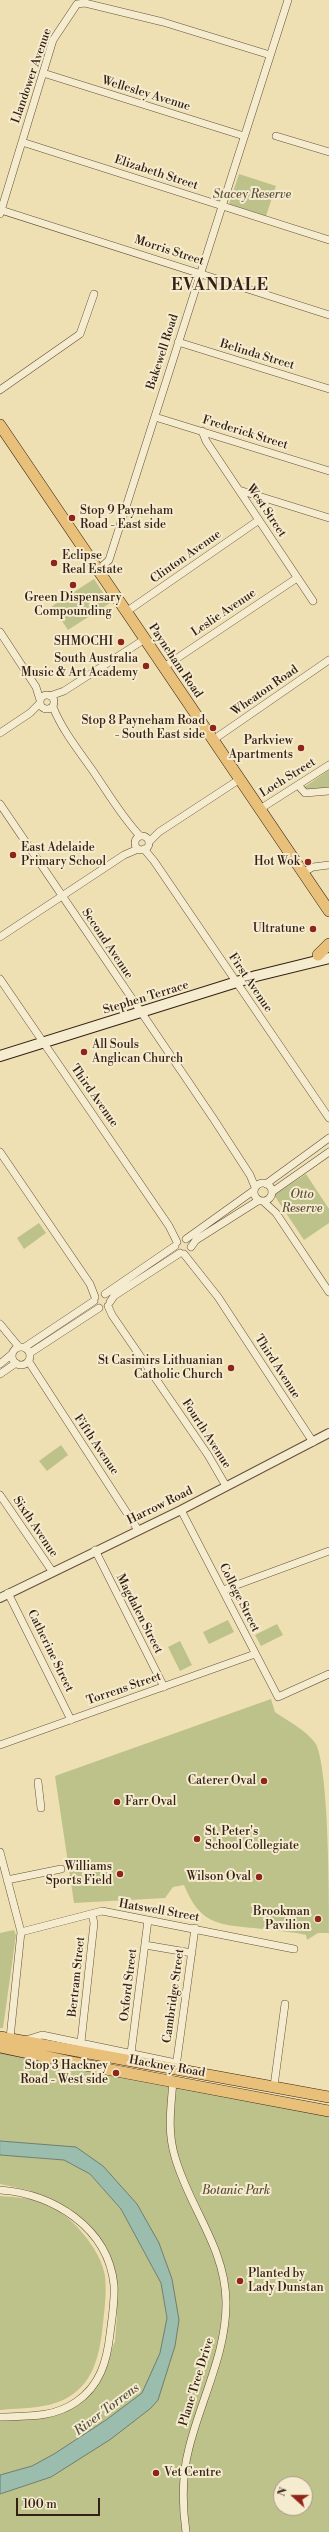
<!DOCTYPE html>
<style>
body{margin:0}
#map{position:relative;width:329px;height:2532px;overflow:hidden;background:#efe0b3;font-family:"Libre Bodoni",serif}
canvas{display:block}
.north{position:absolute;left:273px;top:2476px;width:40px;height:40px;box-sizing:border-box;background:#f5ebce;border:1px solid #a89a84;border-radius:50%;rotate:291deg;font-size:11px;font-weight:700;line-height:16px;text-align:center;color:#342015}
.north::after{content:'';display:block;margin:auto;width:14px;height:18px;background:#8f2418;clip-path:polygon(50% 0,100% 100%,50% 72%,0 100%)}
.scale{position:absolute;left:16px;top:2498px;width:84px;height:18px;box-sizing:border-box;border:2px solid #342015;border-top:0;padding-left:5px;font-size:12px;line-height:14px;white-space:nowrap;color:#342015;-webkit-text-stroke:3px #f5ebce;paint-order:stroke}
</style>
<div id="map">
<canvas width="329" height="2532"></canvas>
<div class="north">N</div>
<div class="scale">100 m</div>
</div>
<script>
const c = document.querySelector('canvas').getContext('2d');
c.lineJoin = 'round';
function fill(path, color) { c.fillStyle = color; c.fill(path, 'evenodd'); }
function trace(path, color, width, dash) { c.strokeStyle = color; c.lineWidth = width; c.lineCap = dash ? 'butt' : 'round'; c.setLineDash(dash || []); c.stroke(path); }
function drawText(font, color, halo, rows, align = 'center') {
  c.font = font + ' "Libre Bodoni",serif'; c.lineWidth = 4; c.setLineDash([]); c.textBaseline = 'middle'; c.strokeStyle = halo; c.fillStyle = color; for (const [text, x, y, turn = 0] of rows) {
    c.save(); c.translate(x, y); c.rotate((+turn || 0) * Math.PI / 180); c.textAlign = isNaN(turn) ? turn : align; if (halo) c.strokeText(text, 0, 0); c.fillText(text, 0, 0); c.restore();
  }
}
const green = new Path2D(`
 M239 174 276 186 266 216 229 204Z
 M94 579 110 603 68 630 52 606Z
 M329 770V789L308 791 303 788Z
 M306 1174 329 1209V1223L304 1240 274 1195Z
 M39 1223 46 1233 24 1249 17 1238Z
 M61 1445 68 1455 47 1471 39 1461Z
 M228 1620 234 1632 209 1644 203 1632Z
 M277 1624 283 1635 261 1646 255 1635Z
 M180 1641 192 1665 180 1671 168 1647Z
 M271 1699 275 1712C289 1722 306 1730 316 1744 329 1772 329 1894 329 1933H318L307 1940 306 1935 297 1933C282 1931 268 1930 254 1928 216 1925 199 1922 184 1885L173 1887 165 1898 74 1903 55 1776Z
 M14 1930 16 1935 3 2028H0V1933Z
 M0 2053 329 2114V2532H0V2419L55 2414 99 2382 115 2341 117 2316 106 2251 61 2205 28 2190 0 2184V2155L64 2160 90 2174 121 2209 161 2283 167 2318 163 2342 175 2346 172 2279 103 2166 0 2141ZM281 2484H305V2508H281Z
 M0 2196C14 2197 29 2198 42 2202 68 2211 101 2248 105 2276 107 2294 104 2314 102 2333 98 2360 92 2385 65 2399 46 2409 21 2408 0 2410Z`);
const water = new Path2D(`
 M0 2141 76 2147 103 2166 137 2204 159 2243 172 2279 179 2320 175 2346 158 2400 151 2408 111 2439 51 2477 0 2494V2475L32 2466 54 2454 106 2420 142 2393 160 2353 167 2318 161 2283 121 2209 90 2174 64 2160 0 2155Z`);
const minor = new Path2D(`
 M43 73 244 136
 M276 136 329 152
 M22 142 329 240
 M1 210 329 315
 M0 214 53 40 77 4 85 3 163 22 270 55
 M178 342 329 389
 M0 390 80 334 94 294
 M155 417 329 471
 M202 431 206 441 313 601
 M239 490 329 518
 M98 570 109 560 288 0
 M126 612 259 520
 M0 632 36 687 40 700
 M164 667 297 578
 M40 702a7 7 0 1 1 14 0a7 7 0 1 1-14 0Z
 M50 696 64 691 145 639
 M53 707C62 730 79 751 93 771 108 793 122 817 140 836
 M0 733 30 713 40 703
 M213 740 329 660
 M298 785 305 793 329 791
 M0 804 213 1118 250 1175 255 1187
 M260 809 329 765
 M135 843a7 7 0 1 1 14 0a7 7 0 1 1-14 0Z
 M149 842 159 832 240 779
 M144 849 154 861 329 1118
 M302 873 313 867 329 865
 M0 937 124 855 138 849
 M0 979 169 1226 177 1242
 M0 1152 90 1284 95 1297
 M254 1192a9 9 0 1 1 18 0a9 9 0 1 1-18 0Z
 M266 1184 329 1138
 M272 1192 329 1152
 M264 1202 276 1213 329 1292
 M186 1239 253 1191
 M191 1247 196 1240 256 1202 259 1201
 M184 1254 218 1297 313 1442
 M105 1294 175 1246
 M110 1302 114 1296 180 1253
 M108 1306 112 1315 208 1455 226 1486
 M0 1324 19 1347
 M12 1356a9 9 0 1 1 18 0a9 9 0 1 1-18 0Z
 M25 1347 94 1301
 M30 1353 99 1308
 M29 1362 138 1530
 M0 1364 12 1354
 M0 1374 16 1363
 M0 1495 52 1571
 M181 1510 278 1697 329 1674
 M95 1550 164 1687
 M223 1590 329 1551
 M8 1593 71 1720
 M0 1745 255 1654
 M38 1782 41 1808
 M0 1852 21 1932 10 2038
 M7 1880 61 1869
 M21 1932 102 1911 294 1949
 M145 1945 192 1953
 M23 2041 42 2035 176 2063
 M81 2042 94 1923 92 1914
 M131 2053 148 1920
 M176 2067 195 1928
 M173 2081C171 2107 167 2131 175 2157 189 2207 225 2247 226 2301 227 2352 201 2399 189 2448 182 2475 182 2504 186 2532
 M274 2086 285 2004
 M0 2190C53 2194 108 2227 114 2285 115 2301 112 2318 110 2334 107 2361 100 2386 76 2402 53 2418 27 2416 0 2417`);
const tertiary = new Path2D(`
 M0 1598 181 1510 329 1433`);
const secondary = new Path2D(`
 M0 1056 256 976 329 958`);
const primary = new Path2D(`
 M0 425 329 911
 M318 955 329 944`);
const trunk = new Path2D(`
 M0 2037 329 2097
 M0 2047 90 2066 329 2111`);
const markers = [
 [72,518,4,"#8f2418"],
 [54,563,4,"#8f2418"],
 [73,585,4,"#8f2418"],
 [121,642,4,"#8f2418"],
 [146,666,4,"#8f2418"],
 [213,728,4,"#8f2418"],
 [301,748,4,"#8f2418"],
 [13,855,4,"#8f2418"],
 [308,862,4,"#8f2418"],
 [313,929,4,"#8f2418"],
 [84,1052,4,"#8f2418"],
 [231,1368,4,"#8f2418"],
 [264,1781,4,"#8f2418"],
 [117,1802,4,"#8f2418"],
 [197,1839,4,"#8f2418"],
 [120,1874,4,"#8f2418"],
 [259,1877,4,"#8f2418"],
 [318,1919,4,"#8f2418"],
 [116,2073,4,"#8f2418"],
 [240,2281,4,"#8f2418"],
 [156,2473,4,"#8f2418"]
];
const streetNames = [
 ["Llandower Avenue",32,76,-71],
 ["Wellesley Avenue",146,94,17],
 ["Elizabeth Street",156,173,18],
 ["Morris Street",169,251,18],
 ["Bakewell Road",163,352,-72],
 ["Belinda Street",257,355,17],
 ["Frederick Street",245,433,17],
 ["West Street",266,511,56],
 ["Clinton Avenue",186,557,-35],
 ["Leslie Avenue",224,613,-34],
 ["Payneham Road",175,661,56],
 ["Wheaton Road",265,691,-35],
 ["Loch Street",288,778,-32],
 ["Second Avenue",107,944,56],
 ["First Avenue",250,983,56],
 ["Stephen Terrace",146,998,-17],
 ["Third Avenue",94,1096,55],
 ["Third Avenue",277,1367,57],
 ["Fourth Avenue",206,1434,57],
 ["Fifth Avenue",96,1445,56],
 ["Harrow Road",160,1506,-26],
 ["Sixth Avenue",35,1527,56],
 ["College Street",239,1598,63],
 ["Magdalen Street",139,1614,63],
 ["Catherine Street",50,1651,64],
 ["Torrens Street",124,1689,-19],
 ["Hatswell Street",159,1911,10],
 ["Bertram Street",77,1977,-84],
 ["Oxford Street",129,1985,-83],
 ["Cambridge Street",174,1996,-82],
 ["Hackney Road",167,2067,10],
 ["Plane Tree Drive",197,2382,-73]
];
const parkNames = [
 ["Stacey Reserve",252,195],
 ["Otto",302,1195],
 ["Reserve",302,1209],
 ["Botanic Park",236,2191]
];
const poiNames = [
 ["Stop 9 Payneham",80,511,"left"],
 ["Road - East side",80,525,"left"],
 ["Eclipse",62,556,"left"],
 ["Real Estate",62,570,"left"],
 ["Green Dispensary",73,598,"center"],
 ["Compounding",73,612,"center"],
 ["SHMOCHI",113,642],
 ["South Australia",138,659],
 ["Music & Art Academy",138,673],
 ["Stop 8 Payneham Road",205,721],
 ["- South East side",205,735],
 ["Parkview",293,741],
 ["Apartments",293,755],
 ["East Adelaide",21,848,"left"],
 ["Primary School",21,862,"left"],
 ["Hot Wok",300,862],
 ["Ultratune",305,929],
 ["All Souls",92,1045,"left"],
 ["Anglican Church",92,1059,"left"],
 ["St Casimirs Lithuanian",223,1361],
 ["Catholic Church",223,1375],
 ["Caterer Oval",256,1781],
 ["Farr Oval",125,1802,"left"],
 ["St. Peter's",205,1832,"left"],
 ["School Collegiate",205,1846,"left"],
 ["Williams",112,1867],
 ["Sports Field",112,1881],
 ["Wilson Oval",251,1877],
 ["Brookman",310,1912],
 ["Pavilion",310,1926],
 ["Stop 3 Hackney",108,2066],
 ["Road - West side",108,2080],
 ["Planted by",248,2274,"left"],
 ["Lady Dunstan",248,2288,"left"],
 ["Vet Centre",164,2473,"left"]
];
const waterNames = [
 ["River Torrens",107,2410,-37]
];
const districtNames = [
 ["EVANDALE",220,286]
];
fill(green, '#bdc18a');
fill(water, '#9abdad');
trace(water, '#717e70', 1);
trace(minor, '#63503c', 8);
trace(tertiary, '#63503c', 10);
trace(secondary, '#342015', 12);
trace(primary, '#342015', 12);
trace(trunk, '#342015', 12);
trace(minor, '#f5ebce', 7);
trace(tertiary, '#f5ebce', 8);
trace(secondary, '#f5ebce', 10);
trace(primary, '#e8c07a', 11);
trace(trunk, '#e8c07a', 11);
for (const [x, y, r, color] of markers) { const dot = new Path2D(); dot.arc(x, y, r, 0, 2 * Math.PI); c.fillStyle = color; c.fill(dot); trace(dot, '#f5ebce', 1.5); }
drawText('12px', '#342015', '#f5ebce', streetNames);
drawText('italic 12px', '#5d5038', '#f5ebce', parkNames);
drawText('12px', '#342015', '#f5ebce', poiNames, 'right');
drawText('italic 13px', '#534f43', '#f5ebce', waterNames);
c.letterSpacing = '1px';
drawText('bold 16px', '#342015', '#f5ebce', districtNames);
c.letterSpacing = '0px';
</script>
